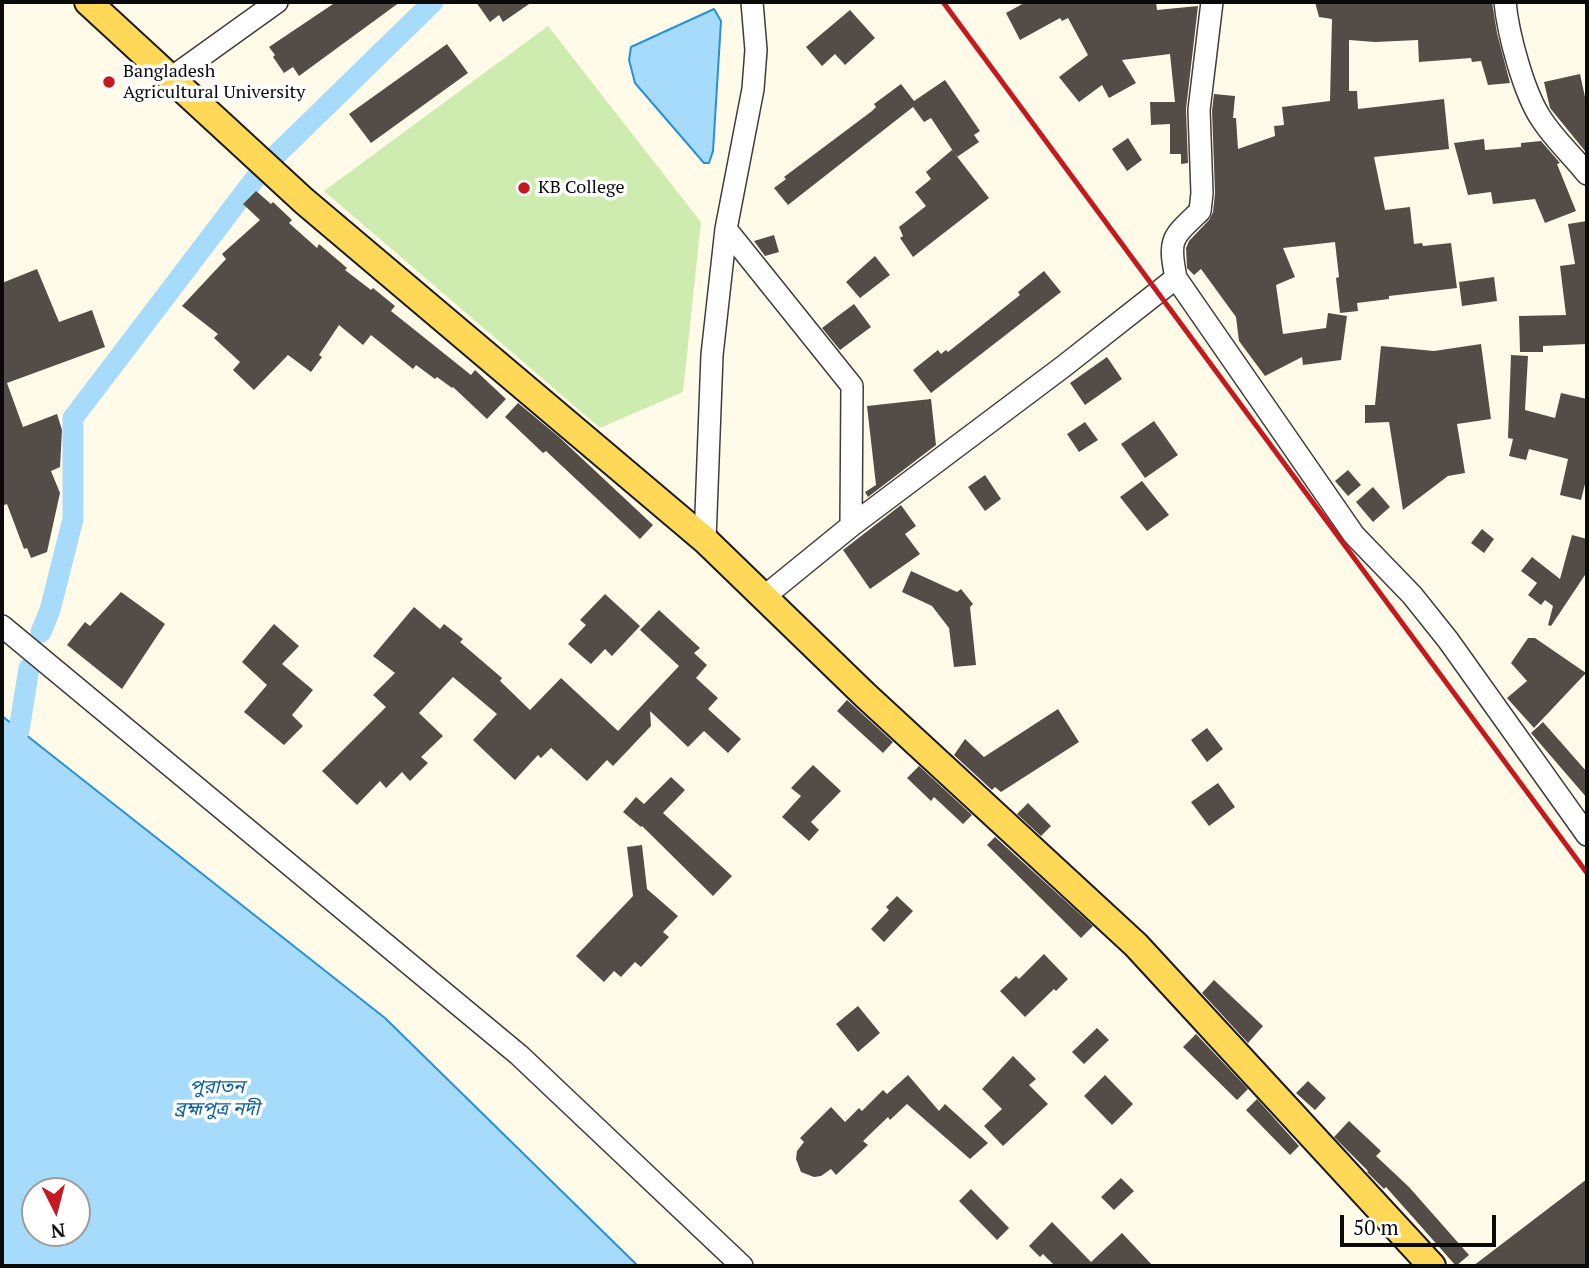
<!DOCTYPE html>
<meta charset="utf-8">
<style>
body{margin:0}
#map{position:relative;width:1589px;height:1268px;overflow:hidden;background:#fffbe8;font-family:"PT Serif",serif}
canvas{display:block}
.frame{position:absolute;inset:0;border:4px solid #0a0a0a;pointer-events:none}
.north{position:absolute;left:21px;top:1177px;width:70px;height:70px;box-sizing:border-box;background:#fff;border:2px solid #9d9d9d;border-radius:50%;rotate:174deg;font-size:19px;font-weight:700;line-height:28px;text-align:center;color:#0a0a0a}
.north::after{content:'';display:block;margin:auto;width:24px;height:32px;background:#c5181f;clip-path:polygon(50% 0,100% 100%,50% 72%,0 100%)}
.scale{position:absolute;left:1340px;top:1215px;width:156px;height:32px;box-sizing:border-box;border:4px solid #0a0a0a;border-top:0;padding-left:9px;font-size:21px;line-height:24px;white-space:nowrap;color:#0a0a0a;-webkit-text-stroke:5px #fff;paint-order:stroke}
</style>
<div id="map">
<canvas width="1589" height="1268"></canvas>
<div class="frame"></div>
<div class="north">N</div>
<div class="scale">50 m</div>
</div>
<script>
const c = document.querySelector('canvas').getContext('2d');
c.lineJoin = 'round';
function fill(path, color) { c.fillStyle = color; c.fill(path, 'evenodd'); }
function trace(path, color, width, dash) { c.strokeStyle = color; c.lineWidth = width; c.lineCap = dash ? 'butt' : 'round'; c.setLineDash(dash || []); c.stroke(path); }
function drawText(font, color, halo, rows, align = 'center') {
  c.font = font + ' "PT Serif","Noto Sans Bengali",serif'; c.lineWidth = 7; c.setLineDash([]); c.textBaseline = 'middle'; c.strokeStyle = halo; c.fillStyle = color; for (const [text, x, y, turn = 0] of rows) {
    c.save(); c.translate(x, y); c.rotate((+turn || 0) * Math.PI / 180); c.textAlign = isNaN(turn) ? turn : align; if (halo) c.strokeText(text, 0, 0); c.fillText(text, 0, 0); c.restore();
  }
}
const green = new Path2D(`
 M548 26 701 222 683 392 600 428 324 191Z`);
const water = new Path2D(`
 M714 9 721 21 713 151 709 163H704L635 83 629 60 631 47Z
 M2 716 385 1018 638 1266H2ZM35 1191H77V1233H35Z`);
const canal = new Path2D(`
 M272 159 433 2
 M41 632 50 610 73 519V418L254 180
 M2 770 19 730 29 668`);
const building = new Path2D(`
 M336 2H400L299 76 293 67 284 73 273 57 275 55 269 47Z
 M476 2H532L503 22 499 15 490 22Z
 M1026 2H1100L1101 4 1156 2 1157 10 1198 6 1186 109 1188 163 1181 164V154H1170V124L1151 125 1150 102H1175L1170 54 1122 60 1136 83 1109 98 1102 85 1079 102 1059 77 1088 55 1068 18 1062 21 1060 18 1020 40 1006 13Z
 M1315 2H1492L1497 33 1510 83 1488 85 1481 61 1472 62 1471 58 1419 62 1418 40 1375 42 1349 40V91H1357L1358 109 1444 99 1449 149 1374 157 1385 210 1410 207 1414 244 1422 243 1423 246 1451 243 1457 288 1389 296V299L1357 303 1358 311 1340 313 1336 278 1339 277 1335 242 1283 248 1295 277 1276 285 1283 334 1326 328 1328 313 1347 316 1341 360 1303 365 1302 357 1265 376 1239 341 1236 317 1201 269 1194 275 1187 268 1186 248 1189 241 1209 220 1213 212 1215 193 1212 111 1214 94 1235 96 1233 118H1236L1238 149 1275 136 1274 126 1284 125 1282 107 1330 101 1332 19 1319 17Z
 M850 10 875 38 845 65 835 54 822 66 806 47Z
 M447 44 468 73 371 143 349 114Z
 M1580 74 1587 106V150L1585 151 1550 108 1544 82Z
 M945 80 980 131 974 135 979 142 957 157 931 118 924 122 913 107 788 205 774 188 786 179 784 177 872 111 876 107 874 104 901 84 914 101Z
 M1128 138 1142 160 1127 171 1112 149Z
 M1484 139 1485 150 1521 147V143L1541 141 1560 163 1557 164 1576 211 1545 223 1535 199 1493 204 1491 192 1468 195 1454 143Z
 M952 150 989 198 913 257 900 238 903 236 899 227 926 206 915 192 931 179 926 172Z
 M256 191 271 204 273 202 292 220 289 223 317 248 319 244 347 268 345 270 371 290 373 288 395 306 391 311 471 375 475 370 506 399 487 419 453 387 452 388 437 377 435 379 416 365 413 369 371 335 363 345 339 325 319 355 322 357 311 372 288 355 254 390 233 370 240 362 214 338 218 334 182 306 226 259 222 254 260 220 243 204Z
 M1587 221V344L1543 346V352H1520L1519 316 1566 315 1560 266 1575 264 1568 224Z
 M774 235 779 252 765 256 754 241Z
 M875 256 890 275 860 298 846 282Z
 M37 269 59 322 92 310 105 347 7 383 23 427 57 414 62 430 60 467 51 471 60 493 47 552 31 558 27 548 24 549 7 504 2 506V283Z
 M1044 271 1061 292 931 393 913 370 938 350 941 354 946 350 948 352 1020 295 1018 292Z
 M1494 277 1497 301 1462 306 1459 282Z
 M854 304 871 327 840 350 822 328Z
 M1481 344 1491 419 1457 424 1465 473 1448 476 1403 510 1389 422 1365 423V405H1375L1381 346 1434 351Z
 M1511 355 1528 356 1525 410 1555 418 1561 393 1587 399V476L1581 500 1560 495 1568 459 1529 449 1526 460 1509 456 1513 439 1508 438Z
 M1107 357 1122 379 1085 405 1070 383Z
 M931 399 936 445 868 497 865 492 876 485 867 406Z
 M518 403 559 437 653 525 640 539 546 451 543 453 505 417Z
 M1154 421 1178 455 1145 478 1121 444Z
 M1085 422 1098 440 1079 452 1067 434Z
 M1348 470 1361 485 1348 496 1335 481Z
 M985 475 1001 499 985 511 968 487Z
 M1142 481 1169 515 1147 531 1120 497Z
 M1373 487 1390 507 1373 522 1356 502Z
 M901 505 916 526 905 534 920 554 870 589 843 550Z
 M1482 529 1494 539 1484 553 1471 543Z
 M1572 535 1587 539V572L1551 626 1548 625 1553 606 1545 600 1541 605 1528 595 1537 583 1521 571 1532 557 1560 579Z
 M911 571 957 592 961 589 973 604 970 607 976 665 954 667 949 628 932 606 902 592Z
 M121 592 165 624 122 689 67 645 85 622 90 626Z
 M605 594 640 626 612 656 605 649 591 664 568 644 586 625 580 620Z
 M414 607 440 629 444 624 463 639 460 642 502 678 500 681 530 710 561 678 618 731 679 666 640 630 659 610 700 648 694 653 707 665 696 678 718 698 708 709 741 739 728 753 704 731 688 747 650 711 651 726 613 766 607 760 587 781 551 748 541 758 538 755 515 780 473 740 497 714 453 677 419 713 443 736 421 757 428 763 410 781 402 772 386 788 380 781 357 805 322 771 386 707 373 695 395 673 373 656Z
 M274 624 299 646 282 664 313 690 292 715 303 726 284 745 244 712 267 685 242 662Z
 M1528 638H1535L1586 673 1534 728 1507 698 1527 681 1511 663Z
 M847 700 893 742 883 753 837 711Z
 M1058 709 1079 742 1001 792 995 787 992 790 954 755 965 739 984 757Z
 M1543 722 1587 772V798L1531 733Z
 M1207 728 1223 749 1207 762 1191 740Z
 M813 765 841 791 811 822 819 830 809 841 782 817 801 796 791 788Z
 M919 766 972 815 963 824 934 797 931 801 907 778Z
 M671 777 685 790 663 813 732 876 713 896 642 826 641 827 623 812 636 797 644 804Z
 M1218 783 1235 807 1209 826 1191 802Z
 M1028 803 1051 826 1041 836 1017 814Z
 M995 837 1093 926 1081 938 987 845Z
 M642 845 647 889 678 916 663 932 669 937 641 967 635 962 621 977 614 971 604 982 576 956 633 896 627 847Z
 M897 896 913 911 884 942 871 929 889 910 886 907Z
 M1044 954 1068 979 1056 991 1054 989 1025 1017 1000 991 1016 976 1019 979Z
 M1214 980 1263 1026 1248 1043 1202 993Z
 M858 1006 880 1033 858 1052 836 1024Z
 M1097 1028 1109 1040 1084 1064 1072 1052Z
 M1196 1034 1248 1089 1237 1100 1183 1047Z
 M1013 1056 1036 1079 1029 1085 1048 1104 1003 1146 984 1126 1002 1109 982 1089Z
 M908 1075 939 1111 945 1104 988 1143 970 1159 907 1104 890 1120 888 1117 863 1141 868 1145 836 1175 831 1169 821 1176 814 1177 801 1172 796 1159 797 1151 804 1142 800 1138 831 1107 845 1122 859 1108 862 1111 883 1090 887 1094Z
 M1105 1075 1133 1104 1112 1125 1084 1096Z
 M1308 1081 1326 1098 1315 1110 1296 1093Z
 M1257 1099 1299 1146 1290 1155 1246 1110Z
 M1349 1121 1381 1151 1376 1156 1409 1187 1469 1255 1456 1266 1386 1187 1384 1189 1367 1172 1368 1171 1334 1137Z
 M1121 1178 1134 1191 1114 1210 1101 1197Z
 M1587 1179V1266H1473Z
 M971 1189 1009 1228 997 1240 959 1201Z
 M1052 1222 1091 1262 1122 1233 1153 1266H1055L1043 1254 1040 1257 1029 1246Z`);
const minor = new Path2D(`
 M1212 2 1199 110 1202 193 1200 211C1172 238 1168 238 1176 278L1354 535 1412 595 1448 640 1587 835
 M1505 2C1508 34 1524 94 1542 120 1555 140 1573 156 1587 174
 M171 78 277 2
 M726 229 852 386 851 526
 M705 540 712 355 726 229 753 89 756 50 752 2
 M765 596 851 526 1064 366 1176 278
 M2 626 519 1055 742 1266`);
const major = new Path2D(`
 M88 2 304 201 705 540 865 695 1136 945 1432 1266`);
const rail = new Path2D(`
 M943 2 1587 873`);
const markers = [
 [109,82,7,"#c5181f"],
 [524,188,7,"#c5181f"]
];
const poiNames = [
 ["Bangladesh",123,72],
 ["Agricultural University",123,93],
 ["KB College",538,188]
];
const waterNames = [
 ["পুরাতন",217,1088],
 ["ব্রহ্মপুত্র নদী",217,1110]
];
fill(green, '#ceecaf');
fill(water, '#a7dbfb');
trace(water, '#2890d8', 2);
trace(canal, '#a7dbfb', 21);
fill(building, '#544c46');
trace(minor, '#3d3d3d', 24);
trace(major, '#1b1b1b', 30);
trace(minor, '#fff', 21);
trace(major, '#ffd858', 26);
trace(rail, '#c5181f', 5);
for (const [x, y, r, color] of markers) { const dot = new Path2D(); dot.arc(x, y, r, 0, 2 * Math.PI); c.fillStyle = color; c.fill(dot); trace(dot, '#fff', 2.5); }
drawText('18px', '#0a0a0a', '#fff', poiNames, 'left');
drawText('italic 19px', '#0b60a5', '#fff', waterNames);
</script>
